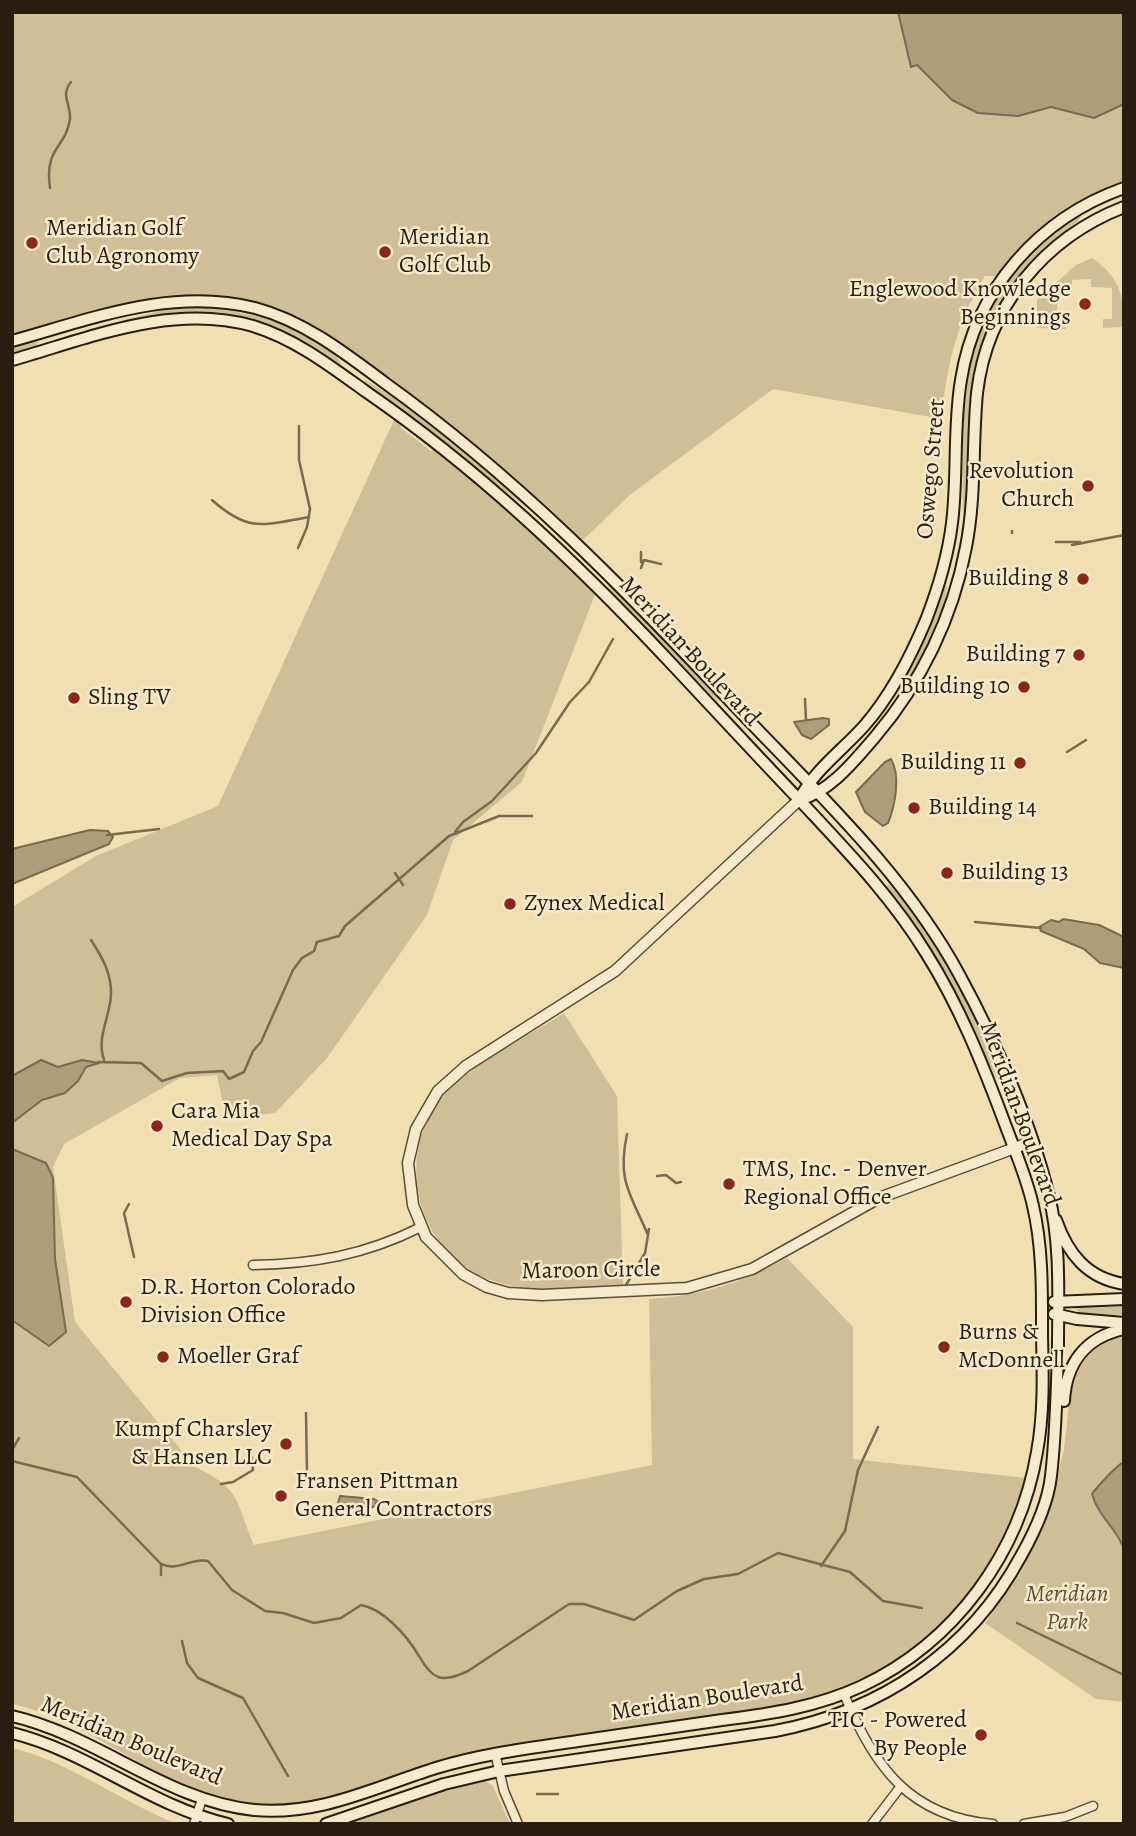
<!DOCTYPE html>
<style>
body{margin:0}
#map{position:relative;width:1136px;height:1836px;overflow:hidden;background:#f2dfb1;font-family:Alegreya,serif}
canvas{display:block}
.frame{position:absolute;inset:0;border:14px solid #291d10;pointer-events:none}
</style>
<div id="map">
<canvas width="1136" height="1836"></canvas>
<div class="frame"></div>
</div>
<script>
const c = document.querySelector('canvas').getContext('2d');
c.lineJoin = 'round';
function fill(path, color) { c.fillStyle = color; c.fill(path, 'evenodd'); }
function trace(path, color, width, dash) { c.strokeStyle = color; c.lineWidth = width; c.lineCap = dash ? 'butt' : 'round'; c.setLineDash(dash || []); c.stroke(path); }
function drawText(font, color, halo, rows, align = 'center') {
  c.font = font + ' Alegreya,serif'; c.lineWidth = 5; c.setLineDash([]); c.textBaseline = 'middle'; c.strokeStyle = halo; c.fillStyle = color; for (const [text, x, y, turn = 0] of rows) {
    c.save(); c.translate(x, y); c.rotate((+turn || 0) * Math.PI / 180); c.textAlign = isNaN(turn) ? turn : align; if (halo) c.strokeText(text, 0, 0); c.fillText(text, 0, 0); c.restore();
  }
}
const green = new Path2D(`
 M12 12H1124V183C1071 204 1033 231 998 276H985C957 322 946 366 942 419L773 389 631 494 583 540C524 485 464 434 399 386 359 357 319 328 272 309 247 298 216 295 188 295 129 297 69 320 12 336Z
 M1081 216C1080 222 1028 265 1017 278 966 344 971 424 967 504L963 514C963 418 956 322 1034 250 1048 237 1062 222 1081 216Z
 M1092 258C1120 277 1124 296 1124 327L1103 328V319H1112V288L1091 287V279L1072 280V287L1057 288V319H1065L1066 329 1037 328V300L1076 265Z
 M180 306C222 307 322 321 341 364 323 362 302 341 285 333 235 310 177 310 125 323L124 320Z
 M30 342H39L33 349 12 355V346Z
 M364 379 417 412 531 506 529 509 366 385Z
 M395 418 402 424 401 428 431 451 434 448 530 529 596 592 522 782 453 840 427 915 327 1058 275 1113 226 1119 217 1075 180 1078 64 1144 53 1167 75 1322 195 1467C243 1490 235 1501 254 1545L652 1465 649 1299C699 1296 743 1283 787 1258L853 1327V1459L1026 1478C947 1748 702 1705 482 1751 402 1768 330 1815 246 1803 160 1792 96 1722 12 1704V907L96 856 218 806Z
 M607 581 613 584 722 699 719 701 702 689 610 592Z
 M943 585 947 586C945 626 920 663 900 696L897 694Z
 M888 884C945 938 978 1017 1006 1090L1003 1091 941 968 885 887Z
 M564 1013 617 1096 623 1286C583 1287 538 1294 500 1283 420 1262 391 1161 441 1098 467 1066 529 1036 564 1013Z
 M1079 1305H1124V1315L1079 1314 1076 1309Z
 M1124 1336V1702L1096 1699 985 1623 1019 1575 1045 1524 1043 1522C1050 1498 1059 1474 1064 1449 1072 1402 1063 1345 1124 1336Z
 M12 1748C68 1761 122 1802 177 1824H12Z
 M484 1780 493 1786 510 1824H349L434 1793Z`);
const water = new Path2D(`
 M898 12H1124V104L1094 118 1051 107 1018 116 978 113 952 100 917 65 911 67Z
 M823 718 829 719V725L811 739 802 735 794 722Z
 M891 759C901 776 895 806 888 823L883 826 865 812 856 792 885 762Z
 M90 830 108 831 113 837 109 844 12 884V849Z
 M1063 919 1099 925 1124 937V968L1100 963 1084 949 1041 931 1039 927 1051 920 1059 922Z
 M41 1060 58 1067 82 1060 99 1063 86 1067 78 1081 65 1093 42 1100 12 1123V1076Z
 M12 1149 46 1163 53 1178 55 1259 66 1332 49 1346 12 1320Z
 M1124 1462V1549C1116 1527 1099 1518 1092 1494 1096 1488 1118 1464 1124 1462Z
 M340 1496 374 1499 379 1502C371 1513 347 1512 338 1503Z`);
const stream = new Path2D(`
 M50 188C44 147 66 148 70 119 71 104 60 95 71 82
 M212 500C249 533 263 525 309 517
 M1012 531V533
 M1056 542H1080
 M1072 545 1124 535
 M298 548 307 527 310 509 299 460V426
 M641 562V552
 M641 568 644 560 661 564
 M805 699 806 720
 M1067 752 1086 740
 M455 832 463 822 492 801 536 753 570 702 589 682 613 639
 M107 835 159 829
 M395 873 403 885
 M975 922 1041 928
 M91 940C102 957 112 974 111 995 110 1017 96 1038 104 1060
 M98 1062 141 1063 162 1081 187 1073 223 1071 229 1079 244 1072 253 1051 261 1042 293 970 302 958 314 951 317 942 339 936 345 926 449 836 499 816H532
 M627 1134C617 1181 630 1193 648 1235
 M657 1176 666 1175 676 1183 681 1182
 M129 1204 124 1213 134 1257
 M626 1285 645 1253 649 1229
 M306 1413 307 1474
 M12 1450 19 1438
 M12 1461 77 1477 161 1564C179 1572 191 1557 208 1561L232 1590 265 1611 283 1613 314 1623 341 1618 361 1605C384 1609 407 1636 419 1656 432 1679 441 1684 468 1671L569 1604H584L634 1620 677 1591 704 1579 738 1574 778 1553 850 1572 883 1601 922 1608
 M221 1484 233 1482 253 1470 252 1457
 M376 1503H387
 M161 1564V1575
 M821 1566 845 1531 858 1470 878 1427
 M1017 1623 1124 1675
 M182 1641 187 1663 198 1678 243 1698 288 1776
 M537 1794H558`);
const minor = new Path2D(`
 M253 1265C314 1264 365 1255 421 1227
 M844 1694C873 1765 909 1817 993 1824
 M495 1753 504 1791 518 1824
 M194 1824 202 1799
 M872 1824 901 1786
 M1024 1824 1065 1817 1093 1806`);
const tertiary = new Path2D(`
 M799 800 615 971 466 1066 438 1091 416 1129 408 1163 413 1205 426 1237 463 1274 487 1287 508 1293 542 1295 687 1288 752 1269 879 1198 1031 1142`);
const secondary = new Path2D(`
 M12 341C92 319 171 287 255 308 304 321 345 353 385 383 516 477 623 587 733 704 814 790 904 872 960 976 996 1042 1031 1123 1049 1196 1061 1244 1058 1298 1058 1347 1057 1390 1056 1433 1051 1476 1048 1503 1034 1533 1021 1556 969 1652 881 1711 775 1731L499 1771 444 1784 326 1824
 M12 360C90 338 171 303 253 326 295 339 329 365 365 391 477 468 575 561 668 660 714 709 760 759 807 808 850 854 893 899 926 953 960 1007 983 1065 1005 1124 1015 1151 1027 1178 1033 1206 1043 1248 1042 1294 1042 1336 1043 1375 1044 1414 1037 1452 1020 1553 955 1642 862 1686 817 1707 770 1714 722 1720 674 1727 626 1734 578 1741 530 1748 482 1754 436 1768 375 1787 320 1816 254 1810 166 1801 98 1736 12 1716
 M799 800C814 770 843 750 865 725 891 695 911 656 926 620 938 589 948 556 952 523 958 475 953 427 961 380 975 290 1039 218 1124 188
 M799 800C831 791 854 761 875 737 921 683 953 617 966 547 976 496 972 445 977 393 987 307 1044 238 1124 207
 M1056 1220C1068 1254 1087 1278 1124 1284
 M1054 1302 1124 1299
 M1054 1314 1077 1319 1124 1323
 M1064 1401C1066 1363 1086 1337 1124 1329
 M12 1733C89 1752 150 1806 228 1824`);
const markers = [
 [32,243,7,"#8f2418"],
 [385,252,7,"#8f2418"],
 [1085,304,7,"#8f2418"],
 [1088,486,7,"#8f2418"],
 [1083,579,7,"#8f2418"],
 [1079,655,7,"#8f2418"],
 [1024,687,7,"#8f2418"],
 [74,698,7,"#8f2418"],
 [1020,763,7,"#8f2418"],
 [914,808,7,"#8f2418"],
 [947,873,7,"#8f2418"],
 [510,904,7,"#8f2418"],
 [157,1126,7,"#8f2418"],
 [729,1184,7,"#8f2418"],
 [126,1302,7,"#8f2418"],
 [944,1347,7,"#8f2418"],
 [163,1357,7,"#8f2418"],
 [286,1444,7,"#8f2418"],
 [281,1496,7,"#8f2418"],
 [981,1735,7,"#8f2418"]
];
const poiNames = [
 ["Meridian Golf",46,229],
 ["Club Agronomy",46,257],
 ["Meridian",399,238],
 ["Golf Club",399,266],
 ["Englewood Knowledge",1071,290,"right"],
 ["Beginnings",1071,318,"right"],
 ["Revolution",1074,472,"right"],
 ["Church",1074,500,"right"],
 ["Building 8",1069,579,"right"],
 ["Building 7",1065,655,"right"],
 ["Building 10",1010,687,"right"],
 ["Sling TV",88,698],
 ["Building 11",1006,763,"right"],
 ["Building 14",928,808],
 ["Building 13",961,873],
 ["Zynex Medical",524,904],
 ["Cara Mia",171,1112],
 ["Medical Day Spa",171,1140],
 ["TMS, Inc. - Denver",743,1170],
 ["Regional Office",743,1198],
 ["D.R. Horton Colorado",140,1288],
 ["Division Office",140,1316],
 ["Burns &",958,1333],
 ["McDonnell",958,1361],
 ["Moeller Graf",177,1357],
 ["Kumpf Charsley",272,1430,"right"],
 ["& Hansen LLC",272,1458,"right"],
 ["Fransen Pittman",295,1482],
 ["General Contractors",295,1510],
 ["TIC - Powered",967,1721,"right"],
 ["By People",967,1749,"right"]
];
const streetNames = [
 ["Oswego Street",932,469,-85],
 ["Meridian Boulevard",689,652,47],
 ["Meridian Boulevard",1019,1114,70],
 ["Maroon Circle",591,1271,-1],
 ["Meridian Boulevard",707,1699,-9],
 ["Meridian Boulevard",131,1742,23]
];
const parkNames = [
 ["Meridian",1067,1595],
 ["Park",1067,1623]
];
fill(green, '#d0be96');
fill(water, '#ae9d7a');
trace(water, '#796a50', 2);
trace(stream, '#796a50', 2.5);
trace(minor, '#5b4e38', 11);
trace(tertiary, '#5b4e38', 13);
trace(secondary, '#291d10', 14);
trace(minor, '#f7eacc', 8);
trace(tertiary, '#f7eacc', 10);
trace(secondary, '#f7eacc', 10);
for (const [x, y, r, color] of markers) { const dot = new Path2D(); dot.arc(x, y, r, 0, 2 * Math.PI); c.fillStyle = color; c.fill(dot); trace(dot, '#f7eacc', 2.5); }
drawText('24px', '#291d10', '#f7eacc', poiNames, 'left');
drawText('24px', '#291d10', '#f7eacc', streetNames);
drawText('italic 24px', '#5b4d38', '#f7eacc', parkNames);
</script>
